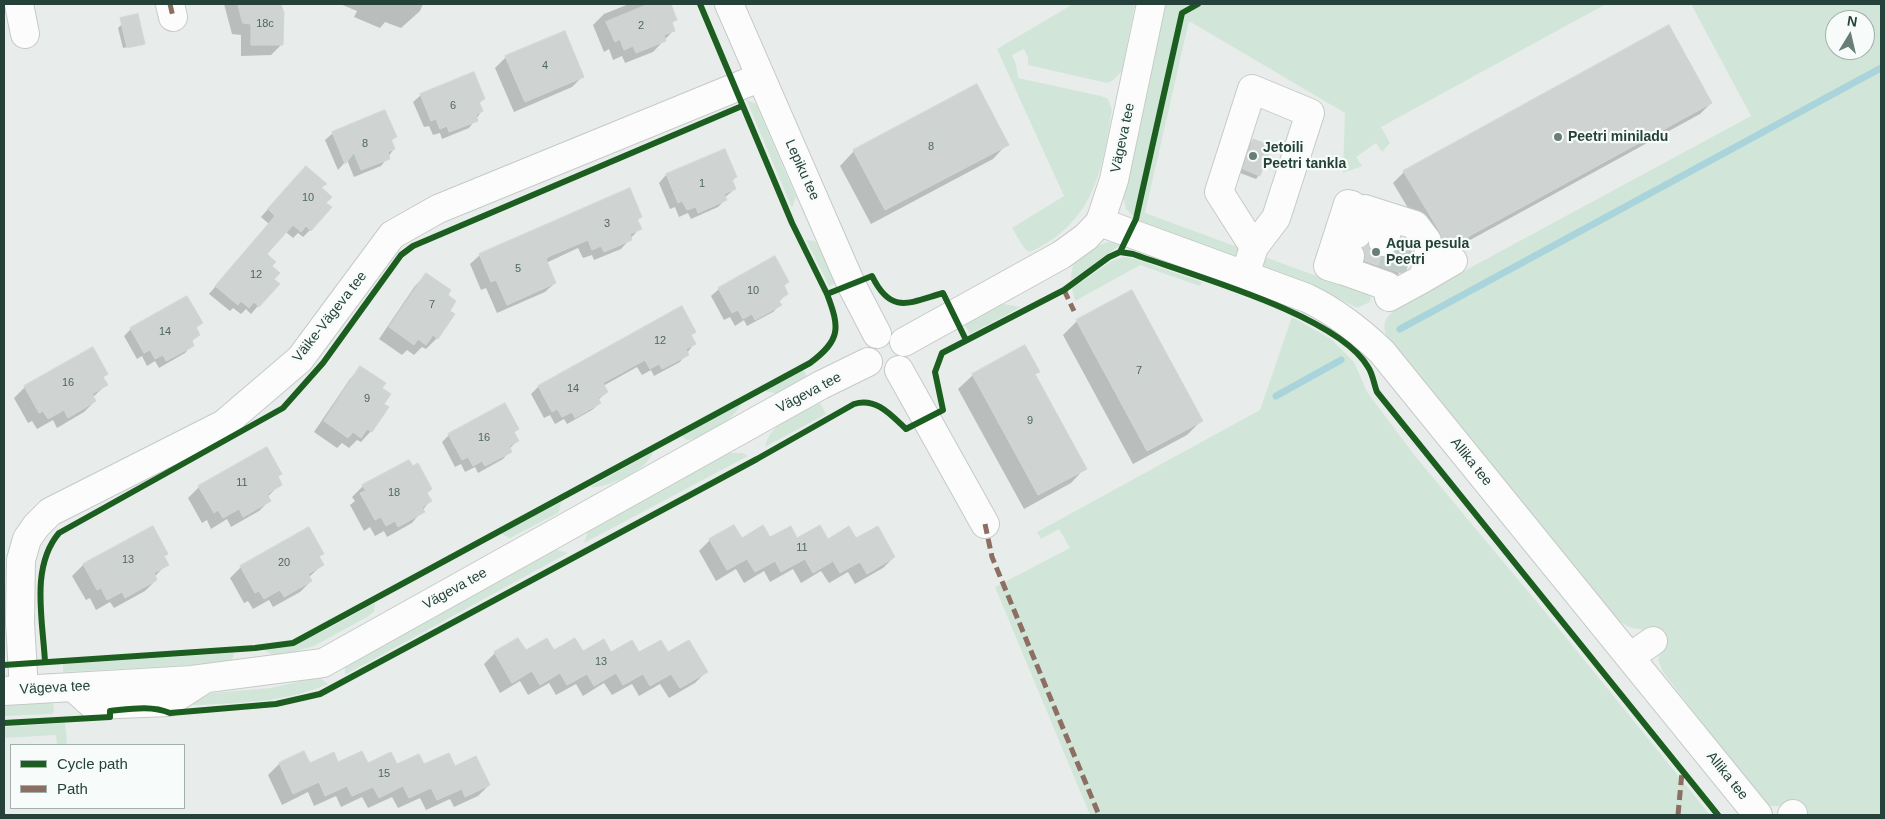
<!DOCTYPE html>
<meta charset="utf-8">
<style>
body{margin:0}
#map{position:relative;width:1885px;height:819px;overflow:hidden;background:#e8edeb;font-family:Helvetica,sans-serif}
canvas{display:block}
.frame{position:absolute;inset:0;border:5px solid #24423a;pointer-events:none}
.legend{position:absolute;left:10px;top:744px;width:175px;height:65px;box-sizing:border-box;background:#f7fbf9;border:1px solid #a3b1ad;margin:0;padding:6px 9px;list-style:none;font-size:15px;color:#24423a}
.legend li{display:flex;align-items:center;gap:10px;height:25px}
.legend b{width:25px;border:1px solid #a3b1ad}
.north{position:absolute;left:1825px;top:10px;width:50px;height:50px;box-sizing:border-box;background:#f7fbf9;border:1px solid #a3b1ad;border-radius:50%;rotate:9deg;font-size:14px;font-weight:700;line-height:20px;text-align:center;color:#24423a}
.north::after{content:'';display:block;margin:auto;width:18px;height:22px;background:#697e78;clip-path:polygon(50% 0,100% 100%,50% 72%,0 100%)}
</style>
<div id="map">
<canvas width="1885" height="819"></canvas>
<div class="frame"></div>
<ul class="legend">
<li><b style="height:6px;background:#1b5e20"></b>Cycle path</li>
<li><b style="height:6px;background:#8d6e63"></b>Path</li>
</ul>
<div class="north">N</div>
</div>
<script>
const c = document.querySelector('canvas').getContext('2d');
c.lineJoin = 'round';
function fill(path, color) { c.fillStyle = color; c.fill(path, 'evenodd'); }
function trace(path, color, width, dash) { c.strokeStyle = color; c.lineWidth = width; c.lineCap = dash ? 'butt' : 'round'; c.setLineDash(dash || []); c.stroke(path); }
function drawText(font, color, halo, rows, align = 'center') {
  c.font = font + ' Helvetica,sans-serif'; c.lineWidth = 4.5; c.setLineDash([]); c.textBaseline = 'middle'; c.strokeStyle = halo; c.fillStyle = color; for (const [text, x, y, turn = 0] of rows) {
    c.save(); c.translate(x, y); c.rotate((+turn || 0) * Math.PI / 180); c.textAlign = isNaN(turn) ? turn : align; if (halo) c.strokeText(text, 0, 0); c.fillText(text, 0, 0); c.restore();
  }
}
const green = new Path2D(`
 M1073 4H1135L1122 71 1112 81 1107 83 1028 65V58L1024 49 1012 55 1016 64 1018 78 1101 96 1108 99 1112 110C1104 160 1097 208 1053 239 1045 244 1038 249 1029 252L1024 248 1012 228 1064 196 997 49Z
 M1166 4H1606L1381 127 1390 143 1382 152 1376 143 1356 157 1362 166 1343 173 1345 113 1189 21 1145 213 1371 296 1370 302 1357 308 1316 287 1143 226 1126 209 1123 196Z
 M1691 4H1881V815H1800L1782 806H1770L1759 797 1663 672 1658 660 1661 650 1645 630 1631 628 1618 621 1389 341C1378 321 1388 314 1405 303L1751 116ZM1835 20H1865V50H1835Z
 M746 99 756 104 796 197 792 208Z
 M806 240 815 241 837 283 829 286Z
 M1109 242 1122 244 1071 280C1071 275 1072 268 1074 264 1079 254 1099 244 1109 242Z
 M1124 257 1135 259 1202 282 1200 286 1140 265 1075 301 1072 288 1112 261Z
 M1003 304 1021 307 970 334 964 324 995 305Z
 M1292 317 1331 339 1354 362 1367 392 1415 456 1551 619 1710 815H1090L995 587 1070 548 1059 529 1041 539 1037 532 1260 410Z
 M803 370 808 378 779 394 764 391Z
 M742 403C734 419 706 439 687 440L681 436Z
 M820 403 826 414 765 447C769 422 800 414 820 403Z
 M653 452C650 468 606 490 590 487Z
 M728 453H743L748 456 584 543 588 531 595 526Z
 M561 502 559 512 556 514 510 538 501 534Z
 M554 549 568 553 345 675V666Z
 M375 603 374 612 367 617 314 646 276 657 264 650C305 645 339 622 375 603Z
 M234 653 232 660 226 663 63 672V664Z
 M319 677 328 684C280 705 226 703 175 706L212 693 271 688Z
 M53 702 54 711 52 714 4 716V705Z
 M65 723 67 741 66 745H57L56 735 4 738V727Z`);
const shadow = new Path2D(`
 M224 4H280L283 13 282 44 271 55 241 56V35L232 34Z
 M340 4H423L420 11 401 28 385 22 380 28 354 17 357 11Z
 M629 4H669L676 19 671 24 674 30 653 52 625 63 622 56 613 60 609 49 604 52 593 25 604 14Z
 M122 24 143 44 141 46V44L123 48 118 28Z
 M506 57 583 76 572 87 514 112 495 68Z
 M421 95 483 99 479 104 482 111 469 128 442 139 440 133 433 135 429 126 424 127 413 102Z
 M1711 103 1700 114 1441 256 1429 243 1393 183 1404 172Z
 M333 133 395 137 391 141 394 149 381 166 354 177 347 160 338 170 325 140Z
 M1253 140 1259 175 1256 179 1240 173 1250 143Z
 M1007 144 993 159 871 224 840 166 854 151Z
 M725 151 736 177 732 181 735 189 724 198 725 200 718 207 691 219 688 213 679 217 675 207 670 209 659 183 666 175Z
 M298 175 325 184 321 188 325 203 310 230 303 237 298 233 293 238 286 232 265 254 273 279 258 306 251 314 246 309 241 314 233 308 230 311 209 294 269 224 261 217Z
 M641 216 637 221 640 228 621 249 594 260 592 255 583 258 578 248 546 263 555 283 545 292 497 313 486 288 481 290 470 264 480 255Z
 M1364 249 1377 258 1385 259 1392 256 1403 270 1396 276 1362 264 1360 253Z
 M426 275 448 311 453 314 437 338 426 349 422 347 414 355 407 350 402 355 379 339 415 286Z
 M787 282 783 287 787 294 778 302 780 305 773 312 747 326 744 320 735 326 730 317 724 320 711 296 719 289Z
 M682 308 695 332 690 336 694 344 680 362 654 376 651 370 642 375 637 367 603 386 607 392 598 400 600 403 592 410 567 424 564 419 555 424 550 415 544 418 531 394 538 387Z
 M1077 321 1201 421 1187 435 1133 464 1063 335Z
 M201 323 195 329 199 335 191 342 192 345 185 353 159 368 155 361 147 366 142 356 137 359 124 336 131 329Z
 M92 349 106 374 102 378 106 385 93 397 95 401 84 412 57 428 53 420 37 429 32 421 28 423 14 398 25 387Z
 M361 368 381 388 371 431 361 442 357 440 349 448 342 443 337 448 314 432 350 379Z
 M1038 372 1034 375 1085 468 1071 483 1024 509 958 389 973 375Z
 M518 429 513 433 517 441 510 448V451L503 459 478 473 475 467 465 472 461 464 455 467 442 442 449 435Z
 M281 474 277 477 281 484 267 497 270 500 259 511 231 527 227 519 211 529 207 520 202 523 188 498 199 487Z
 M363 486 431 489 426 494 430 501 412 523 387 537 384 531 375 536 370 527 364 531 350 505 355 501 352 497Z
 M734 526 741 539 856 540 894 557 883 568 855 584 848 572 829 583 821 571 801 583 793 569 770 582 764 571 744 583 736 569 716 581 699 551 710 540Z
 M153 528 167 553 163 557 167 564 154 577 156 580 145 591 114 608 110 602 96 610 90 598 86 600 72 576 83 565Z
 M322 554 318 558 322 565 309 577 311 581 300 592 273 607 269 600 253 609 248 601 244 603 230 578 241 567Z
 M518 639 525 652 667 654 706 672 695 683 669 698 660 684 639 696 632 684 612 695 604 683 583 696 576 684 556 695 549 683 528 695 520 681 500 693 484 664 495 653Z
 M304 753 309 764 454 768 489 785 478 796 454 807 450 799 426 810 420 798 398 808 392 797 368 808 362 797 341 807 336 796 314 806 308 792 282 805 268 775 279 764Z`);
const stream = new Path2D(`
 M1400 329 1881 68
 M1276 396 1341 360`);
const building = new Path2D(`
 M238 4H281L284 13 283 45H251V24L243 23Z
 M649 4H671L677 20 672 22 675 31 664 35 666 41 636 53 633 46 624 50 620 39 615 42 606 22Z
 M138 14 145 44 127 48 120 18Z
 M1669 25 1712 103 1453 245 1446 247 1440 232 1403 171Z
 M565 31 584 77 525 102 505 56Z
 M474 72 485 99 479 102 483 111 476 115 478 121 449 132 447 126 440 129 436 119 431 121 420 94Z
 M977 84 1009 145 885 210 853 150Z
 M385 110 397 137 391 139 395 149 388 152 390 159 361 170 354 153 345 164 332 132Z
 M1253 139 1272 146 1260 176 1243 169Z
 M725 149 737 177 732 179 736 189 724 194 727 200 698 213 696 207 687 210 682 201 678 203 666 174Z
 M306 166 327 184 321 187 332 197 326 203 332 207 311 231 306 226 301 232 293 225 267 254 276 262 272 266 280 273 274 279 280 284 259 307 254 302 249 308 241 301 238 305 215 286 275 216 268 209Z
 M630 188 642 217 637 219 642 229 630 234 632 240 604 252 601 246 592 250 588 240 550 256 546 259 556 283 507 305 496 280 491 282 479 254Z
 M1368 245 1371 252 1378 257H1386L1393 254 1398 247 1411 251 1404 271 1401 273 1365 261 1363 248Z
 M775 256 789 282 784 285 788 294 778 300 782 305 755 320 752 314 743 319 738 310 732 313 718 288Z
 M426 273 451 290 448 295 456 301 450 311 455 314 438 339 433 335 426 345 418 339 414 345 389 327Z
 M1132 290 1203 421 1147 451 1076 320Z
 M187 296 203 323 196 327 200 335 192 340 194 346 166 361 163 355 155 359 150 350 144 353 130 328Z
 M682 306 696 332 691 335 696 344 686 349 689 355 662 369 659 364 650 369 645 360 603 383 608 392 598 398 601 403 575 418 572 412 562 417 557 409 552 412 538 386Z
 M1025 345 1040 372 1035 374 1087 469 1038 495 972 374Z
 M93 347 108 374 103 377 108 385 92 394 96 401 68 418 64 410 48 419 43 411 39 413 24 386Z
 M360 366 386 383 382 388 391 394 384 404 389 407 372 432 367 429 361 438 353 432 348 438 324 421Z
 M505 403 519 429 514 432 519 441 509 446 512 452 485 466 482 461 473 466 468 457 462 460 448 434Z
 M267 447 282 474 278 476 282 485 267 494 271 501 243 517 239 509 223 518 218 510 214 513 198 486Z
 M409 460 413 466 418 463 432 489 427 493 432 501 422 507 425 512 398 527 395 521 386 526 381 517 375 520 360 493 366 491 362 485Z
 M734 525 742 538 763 525 770 537 791 526 797 538 820 525 828 539 849 526 856 538 878 526 895 557 867 574 860 562 840 573 833 561 813 573 805 559 781 572 775 561 755 572 747 559 727 570 709 539Z
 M153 526 168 554 164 556 169 565 154 573 157 580 125 598 122 592 107 600 101 588 97 590 83 564Z
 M309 527 324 554 319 556 324 565 308 574 312 581 284 597 280 590 264 599 259 591 255 593 240 566Z
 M518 638 526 650 547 638 554 650 575 638 583 651 604 639 611 652 632 640 639 652 661 640 668 652 689 640 708 672 680 688 671 674 650 686 643 674 623 685 616 673 594 686 587 674 567 685 560 673 540 685 532 671 512 683 494 652Z
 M304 751 310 763 334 752 338 762 362 751 368 763 391 752 397 764 419 754 424 764 449 753 455 766 476 756 490 785 465 797 462 789 437 800 431 788 409 798 403 786 379 798 373 787 352 796 347 786 325 796 319 782 293 794 279 763Z`);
const minorTunnel = new Path2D(`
 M1392 270 1399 247`);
const minor = new Path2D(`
 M19 4 25 34
 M170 4 173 17
 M729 4 851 284 877 334
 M1100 222 1307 298C1336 312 1359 330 1382 352L1758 815
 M1383 242 1392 218
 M1350 256 1345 271 1387 286 1389 297 1422 279 1430 258 1427 241 1415 225 1365 209 1357 234
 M1341 270 1328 266 1348 204 1352 205
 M1245 275 1254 247 1276 218 1310 113 1252 89 1219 192 1254 247
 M1422 279 1453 261
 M904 342 1061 255 1086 237 1100 222 1114 180 1151 4
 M899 370 985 524
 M1630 657 1653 641
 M73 687 93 705 169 702 203 680
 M24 690 20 623 21 560 27 539 36 526 50 512 224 424 300 359 392 235 438 209 761 77
 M4 691 192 680 323 663 821 385 868 362
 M1792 815 1793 814`);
const quiet = new Path2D(`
 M170 4 173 17
 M1064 290 1074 311
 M985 524 992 557 1099 815
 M1678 815 1682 772`);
const cycleway = new Path2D(`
 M700 4 792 223 827 294
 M1120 252 1133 254C1191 275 1338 315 1368 367 1373 374 1374 385 1377 392L1718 815
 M45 662C43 621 30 567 59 533L283 408 323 363 401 255 413 246 742 106
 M4 665 255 648 293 643 810 363C841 340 840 328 827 294L872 276C891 315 909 303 943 293L966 340
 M4 723 110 717V711C130 709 151 705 170 713L276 704 320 694 757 459 854 404C876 397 891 415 906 429L943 410 935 372 942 353 1064 290 1109 257 1120 252 1136 219 1182 13 1198 4`);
const markers = [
 [1558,137,5,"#697e78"],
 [1253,156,5,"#697e78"],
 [1376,252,5,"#697e78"]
];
const numberNames = [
 ["18c",265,24],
 ["2",641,26],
 ["4",545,66],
 ["6",453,106],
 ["8",365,144],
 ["8",931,147],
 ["1",702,184],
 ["10",308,198],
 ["3",607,224],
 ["5",518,269],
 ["12",256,275],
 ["10",753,291],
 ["7",432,305],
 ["14",165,332],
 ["12",660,341],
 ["7",1139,371],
 ["16",68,383],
 ["14",573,389],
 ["9",367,399],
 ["9",1030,421],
 ["16",484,438],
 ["11",242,483],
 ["18",394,493],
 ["11",802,548],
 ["13",128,560],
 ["20",284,563],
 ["13",601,662],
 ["15",384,774]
];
const poiNames = [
 ["Peetri miniladu",1568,137],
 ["Jetoili",1263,148],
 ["Peetri tankla",1263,164],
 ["Aqua pesula",1386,244],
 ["Peetri",1386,260]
];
const streetNames = [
 ["Vägeva tee",1123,138,-78],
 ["Lepiku tee",802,170,66],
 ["Väike-Vägeva tee",330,317,-52],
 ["Vägeva tee",809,393,-28],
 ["Allika tee",1471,462,51],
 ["Vägeva tee",455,589,-29],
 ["Vägeva tee",55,688,-3],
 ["Allika tee",1727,776,51]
];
fill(green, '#d1e6d8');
fill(shadow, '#0003');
trace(stream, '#a9d4db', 7);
fill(building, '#cfd4d2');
trace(building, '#d1d6d4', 1);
trace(minorTunnel, '#c1cbc8', 28, [28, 14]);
trace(minor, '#c5cac8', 30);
trace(minor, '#fcfcfc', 28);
trace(quiet, '#8d6e63', 5, [10, 5]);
trace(cycleway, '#1b5e20', 6);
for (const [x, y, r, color] of markers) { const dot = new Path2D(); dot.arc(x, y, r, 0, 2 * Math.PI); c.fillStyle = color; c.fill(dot); trace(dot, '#f7fbf9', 2); }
drawText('11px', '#506761', null, numberNames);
drawText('bold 14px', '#24423a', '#f7fbf9', poiNames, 'left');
drawText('14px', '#24423a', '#f7fbf9', streetNames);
</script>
